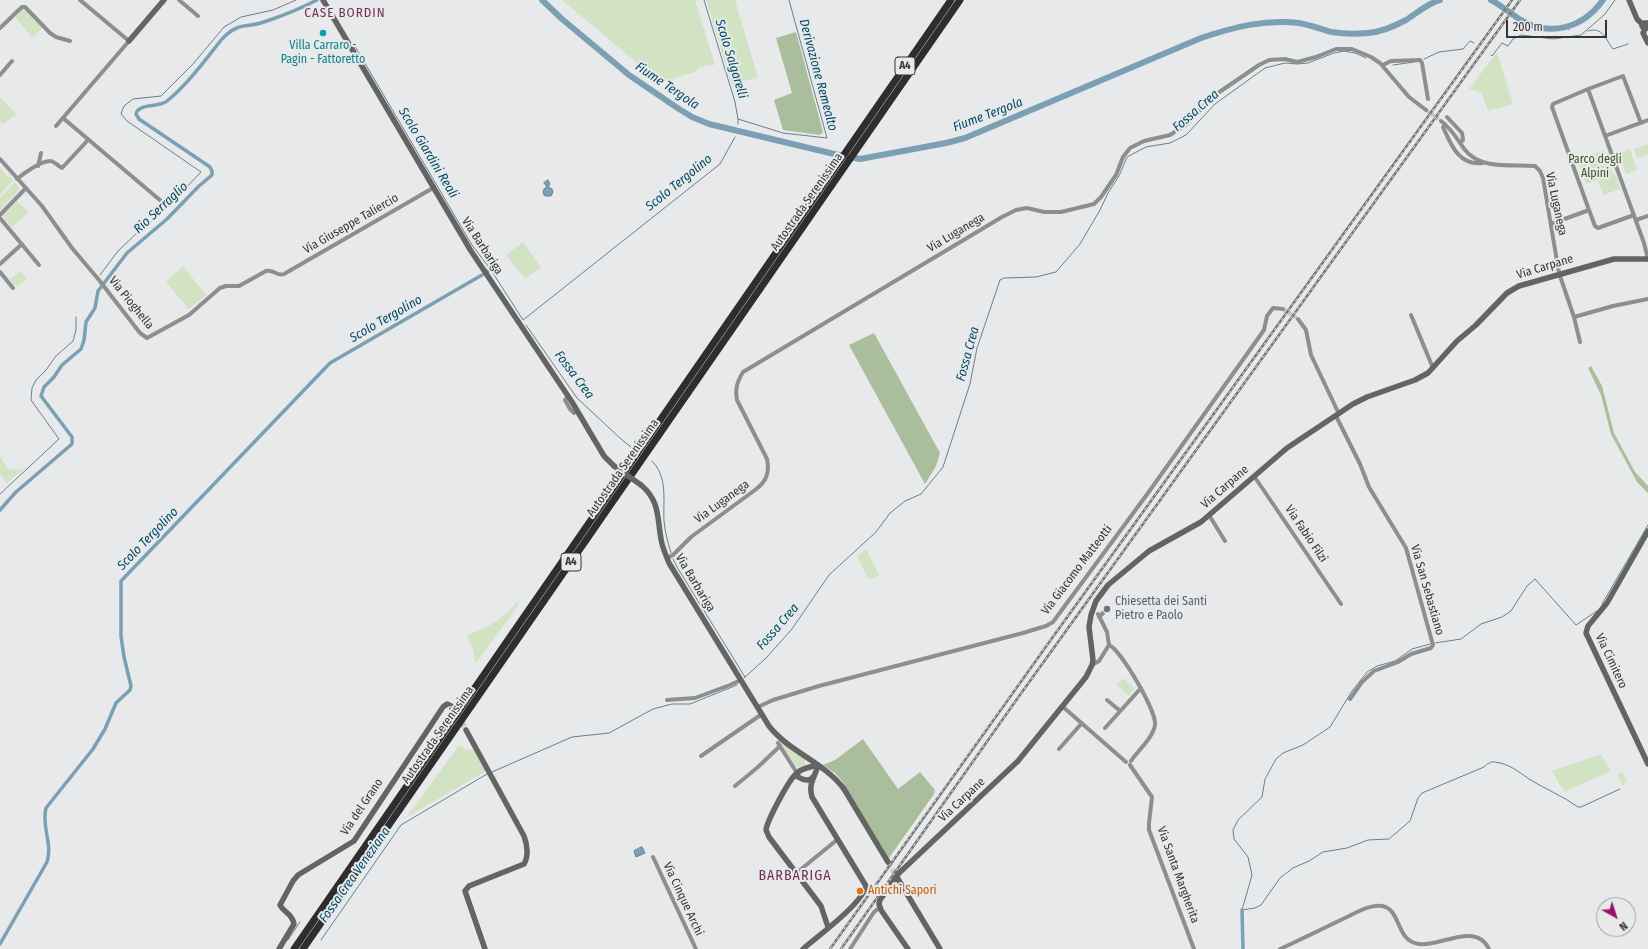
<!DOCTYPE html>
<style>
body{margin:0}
#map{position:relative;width:1648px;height:949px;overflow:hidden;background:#e8e9ea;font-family:"Fira Sans Condensed",sans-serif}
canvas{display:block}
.north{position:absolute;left:1596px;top:897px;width:40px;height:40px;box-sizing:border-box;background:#e8e9ea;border:1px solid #a0a1a2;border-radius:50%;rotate:141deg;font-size:11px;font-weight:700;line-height:16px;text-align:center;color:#353536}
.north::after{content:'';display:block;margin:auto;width:14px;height:18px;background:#971369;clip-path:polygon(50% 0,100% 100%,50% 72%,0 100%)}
.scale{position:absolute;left:1506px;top:20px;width:101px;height:18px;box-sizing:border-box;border:2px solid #353536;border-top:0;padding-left:5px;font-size:12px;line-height:14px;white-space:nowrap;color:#353536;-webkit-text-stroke:3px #e8e9ea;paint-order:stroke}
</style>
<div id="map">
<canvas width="1648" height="949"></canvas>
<div class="north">N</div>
<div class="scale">200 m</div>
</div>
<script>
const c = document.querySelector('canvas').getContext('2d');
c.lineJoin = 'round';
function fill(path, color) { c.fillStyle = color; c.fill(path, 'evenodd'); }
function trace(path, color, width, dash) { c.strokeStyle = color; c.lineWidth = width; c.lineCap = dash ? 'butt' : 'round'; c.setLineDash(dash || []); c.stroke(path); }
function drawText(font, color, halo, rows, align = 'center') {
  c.font = font + ' "Fira Sans Condensed",sans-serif'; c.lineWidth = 4; c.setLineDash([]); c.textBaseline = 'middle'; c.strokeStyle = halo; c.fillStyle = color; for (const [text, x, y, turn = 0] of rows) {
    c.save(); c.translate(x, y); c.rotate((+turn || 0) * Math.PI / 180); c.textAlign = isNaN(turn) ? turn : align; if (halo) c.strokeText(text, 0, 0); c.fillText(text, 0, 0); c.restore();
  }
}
const green = new Path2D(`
 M562 0H695L715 65H709L698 68 697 71 661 83Z
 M706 0H735L758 77 732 85Z
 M24 9 42 28 34 37 31 36 15 17Z
 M1497 52 1513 104 1488 111 1482 93 1469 89Z
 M1 98 16 114 2 125 0 119V100Z
 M1648 144V154L1637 158 1634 149Z
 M1630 149 1637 170 1626 174 1618 153Z
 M1604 150 1613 175H1616L1620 187V189L1603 195 1598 181 1600 179 1586 184 1576 159Z
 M0 168 8 177 10 176 13 180 0 195Z
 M15 182 20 189 0 210V198Z
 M17 201 29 212 11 227 3 216Z
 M523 242 541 267 525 279 506 255Z
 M183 266 206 295 189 309 166 282Z
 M20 271 27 279 17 287 10 279Z
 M0 456 9 470 23 469 7 483 0 474Z
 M866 549 879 575 869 580 857 557Z
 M519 600 517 607 475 664 474 651 467 637 469 634C489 628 505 617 519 600Z
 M1123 678 1135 689 1129 696 1117 685Z
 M780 742 805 759V766L802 768 795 766Z
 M459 745 467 750 474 749 486 771 407 817Z
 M1601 754 1611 771 1564 792 1552 771Z
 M1622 772 1627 782 1622 785 1617 774Z`);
const forest = new Path2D(`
 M796 32 823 132 820 135 783 130 774 100 792 93 776 38Z
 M874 333 940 453 936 466 925 484 849 345Z
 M1591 366 1602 386 1614 433 1635 472 1648 486V493L1637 482 1611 434 1601 395 1588 368Z
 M863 739 898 789 920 772 935 790 934 794 889 858 842 781 835 773 823 765 835 760Z`);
const water = new Path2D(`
 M548 180 550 184 548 187 552 189 553 192 551 196H545L543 193 544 189 547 187 544 183Z
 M642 847 645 853 636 857 634 851Z`);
const stream = new Path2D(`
 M704 0 735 102 738 119V124
 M1568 27 1569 30
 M1588 31C1603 26 1606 40 1613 49L1628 44
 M353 43 472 245 491 270 523 320 720 164 735 137
 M1491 55 1492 56 1502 43 1508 46 1513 39 1521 35 1553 39 1581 35 1605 14 1615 0
 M1424 59 1439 52 1463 49 1470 41 1474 43
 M1393 65 1414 62
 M738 119 783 133 827 138 789 0
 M100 275 118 251 138 232 164 211 201 172 127 121 121 114 124 106 133 99 161 96 193 64 224 27 241 17 273 10 296 0
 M526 325 577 398 621 439 631 447
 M652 461C668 477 663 500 664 521 665 532 668 543 671 553
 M0 494 59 439 31 400 32 388 36 380 46 370 56 356 73 341 76 330V317
 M673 559 677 567 745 677
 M1602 604 1648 525
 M1435 643 1461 639 1481 624 1502 617 1511 611 1527 586 1535 579 1576 625 1597 611
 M1430 644 1412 649 1395 661 1377 666 1367 672 1352 691 1330 727 1303 745 1283 753 1276 759 1265 779 1262 797 1238 820 1233 830 1234 839 1248 857 1252 875 1242 910 1255 908 1261 905 1280 878 1293 868 1309 861 1323 852 1347 848 1368 840 1389 839 1410 821 1418 798 1422 793 1484 767C1487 764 1491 761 1495 762 1509 764 1518 771 1529 779 1545 789 1563 796 1578 807H1581L1620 789
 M744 678 766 658 792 629 829 575 876 532 890 513 905 501 921 494 943 467 970 384 977 348 1000 280 1004 278 1036 277 1056 272 1080 244 1100 210 1108 193 1119 176 1127 157 1146 147 1170 143 1186 135 1215 104 1265 68 1285 63 1297 64 1308 63 1334 53 1344 51 1355 53 1366 58
 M492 772 572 737 609 733 653 709 672 704H690L737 685
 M288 940 300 922
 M321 940 401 825 487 774`);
const canal = new Path2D(`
 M488 271 491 270
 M0 510 16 492 72 444V437L41 396 44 387 54 377 62 365 81 349 84 340 86 322 95 308 98 291 127 253 167 219 199 186 212 175V171L210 167 139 119 136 114C138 103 159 108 167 101 188 84 205 60 222 39 239 21 245 29 264 22 282 16 300 9 317 0
 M1242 910 1243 949
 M0 944 47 862C53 844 41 826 46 808L93 749 105 729 116 703 130 690 131 686 124 657 121 636V581L330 363 482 275`);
const river = new Path2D(`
 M542 0 562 19 629 75 676 107 692 117 709 124 834 154 860 159 946 143 965 138 1201 38C1234 27 1265 19 1299 23 1310 25 1321 29 1332 32 1343 34 1357 34 1368 33 1381 32 1395 26 1406 20 1417 13 1428 3 1440 0
 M1491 0C1501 5 1510 13 1519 19 1550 38 1583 28 1603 0`);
const streetTunnel = new Path2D(`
 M1426 110 1441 121
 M1283 309 1298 319`);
const secondaryTunnel = new Path2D(`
 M453 707 466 730
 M888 862 898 879`);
const street = new Path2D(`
 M179 0 198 16
 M0 28 22 7H25L50 33 56 37 70 41
 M1383 65 1391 61 1420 60 1422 63 1428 99
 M0 75 12 61
 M1588 89 1553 104 1552 107 1589 210
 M1447 117 1462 133 1463 140 1460 143
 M63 118 161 201
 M1441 121C1452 129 1457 139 1465 150 1481 170 1512 164 1535 166L1540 171 1543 178 1559 273 1574 317 1580 342
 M1641 123 1623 76 1588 89 1644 243 1648 259
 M56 126 129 41 80 0
 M1443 127C1451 145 1459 166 1483 163
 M1605 136 1648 120
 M0 159 42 206 72 248 99 280 140 333 147 338 189 315 220 288 226 286H239L266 271C274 269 277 277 284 274L433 188
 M38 166 41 153
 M17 179C24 173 41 161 50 161 54 161 58 166 62 168L88 140
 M0 215 26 188
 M0 218 39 265
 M1636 220 1648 216
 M1551 224 1589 210 1595 226 1598 228 1634 215
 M0 264 22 244
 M0 272 13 288
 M1411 315 1433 368
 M1574 317 1613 306 1648 299
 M1298 319 1306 330 1311 355 1339 414
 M568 397 565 400 570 409 574 413
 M1336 416 1360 464 1369 487 1406 548 1433 645 1431 648 1411 654 1398 662 1374 671 1362 682 1350 699
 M1254 476 1341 604
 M1209 515 1225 541
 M667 558 673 555 691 537 755 490C766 482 770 473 767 459L737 400C735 389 737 382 743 372L1002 217 1016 210 1027 208 1044 212H1061L1094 204 1101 197 1116 175 1123 157 1130 148 1144 141 1170 135 1187 124 1205 105 1218 93 1259 65 1269 60 1285 59 1297 62 1316 57 1336 49H1352L1371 57 1380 63 1409 97 1426 110
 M1099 617 1104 612
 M1109 645C1121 650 1157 712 1155 725 1153 738 1138 750 1131 761
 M1092 665 1099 661 1109 645 1107 632 1098 614
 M667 700 695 698 730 685 741 680
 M1107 700 1119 710
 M1062 706 1126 762
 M758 707 773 700 819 686 1023 633 1046 626 1053 622 1148 493 1252 347 1264 330 1267 316 1273 308 1283 309
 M1105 728 1141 688
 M778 743 797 773
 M1059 749 1082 723
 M701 756 762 714
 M1130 765 1152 797 1149 823V830L1194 949
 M735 786 758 767 780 746
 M653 857 696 949
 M800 870 838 839
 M850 949 874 912 880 907
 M1280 949C1302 939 1324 928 1347 917 1355 913 1365 907 1375 906 1403 902 1393 941 1419 944 1440 947 1476 921 1489 949`);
const secondary = new Path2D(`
 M323 0 471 251 572 402 604 456 614 466
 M1629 0 1637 19 1642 24
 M1648 23H1644L1642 26 1644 29 1648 28
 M1645 29 1643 33 1648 43
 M129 41 164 0
 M641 485C660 501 657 517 661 539 662 547 666 555 669 563L769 726C789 752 824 762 844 789L888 862
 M1648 531 1607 603 1588 626 1586 633 1648 764
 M466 730 524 836C527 844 529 856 524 864L469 886 465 891 485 949
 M818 765C811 767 802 768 797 773 789 779 767 821 766 830L769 837 821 906 828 927
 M797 773 798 777C803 780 810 782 813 777
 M898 874 1018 761 1086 677 1092 665 1093 660 1089 627 1091 615 1096 601 1108 585 1149 551 1201 522 1287 448 1353 404 1367 397 1415 380 1428 373 1457 341 1476 325 1507 293 1519 286 1614 259H1648
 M895 879 880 900 879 904 881 910 908 949
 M898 879 940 949
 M279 949 294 924C292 913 284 913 280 905L293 881 298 875 354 841 443 707 447 704 453 707
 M803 949C818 936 862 904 866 886L812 797C808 783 815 778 818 765`);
const highway = new Path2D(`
 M294 949 951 0
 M303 949 960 0`);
const rail = new Path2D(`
 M830 949C1055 631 1285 317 1512 0
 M841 949 1017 699 1520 0`);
const secondaryBridge = new Path2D(`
 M614 466 641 485
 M895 879 898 874`);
const markers = [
 [323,33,4,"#0f9aa8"],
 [1107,609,4,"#6b7280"],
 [860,891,4,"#e8710a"]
];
const shields = [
 [905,66,20],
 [571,562,20]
];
const shieldNames = [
 ["A4",905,66],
 ["A4",571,562]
];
const cultureNames = [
 ["Villa Carraro -",323,46],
 ["Pagin - Fattoretto",323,60]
];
const parkNames = [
 ["Parco degli",1595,160],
 ["Alpini",1595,174]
];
const streetNames = [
 ["Autostrada Serenissima",807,202,-55],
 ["Via Luganega",1556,204,78],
 ["Via Giuseppe Taliercio",351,224,-30],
 ["Via Luganega",956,233,-31],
 ["Via Barbariga",482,246,57],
 ["Via Carpane",1545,267,-17],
 ["Via Pioghella",131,303,51],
 ["Autostrada Serenissima",623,468,-55],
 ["Via Carpane",1225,487,-41],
 ["Via Luganega",722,502,-36],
 ["Via Fabio Filzi",1306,534,56],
 ["Via Giacomo Matteotti",1077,570,-53],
 ["Via Barbariga",695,583,59],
 ["Via San Sebastiano",1427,590,74],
 ["Via Cimitero",1611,661,65],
 ["Autostrada Serenissima",438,735,-55],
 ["Via Carpane",962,800,-43],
 ["Via del Grano",362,807,-56],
 ["Via Santa Margherita",1178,875,70],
 ["Via Cinque Archi",683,899,65]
];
const worshipNames = [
 ["Chiesetta dei Santi",1115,602],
 ["Pietro e Paolo",1115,616]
];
const foodNames = [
 ["Antichi Sapori",868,891]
];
const neighbourhoodNames = [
 ["CASE BORDIN",345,13]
];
const waterNames = [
 ["Scolo Salgarelli",731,59,73],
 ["Derivazione Remealto",818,75,75],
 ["Fiume Tergola",667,86,34],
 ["Fossa Crea",1196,111,-41],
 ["Fiume Tergola",988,115,-21],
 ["Scolo Giardini Reali",428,153,59],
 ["Scolo Tergolino",679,183,-39],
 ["Rio Serraglio",161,208,-43],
 ["Scolo Tergolino",386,319,-30],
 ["Fossa Crea",968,354,-75],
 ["Fossa Crea",574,375,53],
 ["Scolo Tergolino",148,539,-46],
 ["Fossa Crea",778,627,-49],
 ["Fossa Crea Veneziana",355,875,-55]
];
const quarterNames = [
 ["BARBARIGA",795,876]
];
fill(green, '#d2e3c4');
fill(forest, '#aabd9c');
fill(water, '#7ba0b3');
trace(water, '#66808e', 1);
trace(stream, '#66808e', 1);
trace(canal, '#7ba0b3', 3.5);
trace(river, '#7ba0b3', 6);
trace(streetTunnel, '#c4c5c6', 4, [4, 2]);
trace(secondaryTunnel, '#c4c5c6', 5.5, [5.5, 3]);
trace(street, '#8f8e8e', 4);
trace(secondary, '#656464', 5.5);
trace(highway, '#2f2d2e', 7);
trace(rail, '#757576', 2.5);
trace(rail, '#e8e9ea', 1, [3]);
trace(secondaryBridge, '#656464', 5.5);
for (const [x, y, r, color] of markers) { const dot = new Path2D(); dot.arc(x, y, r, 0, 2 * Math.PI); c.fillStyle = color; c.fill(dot); trace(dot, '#e8e9ea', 1.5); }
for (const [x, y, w] of shields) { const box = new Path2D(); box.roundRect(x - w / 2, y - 9, w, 18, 3); c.fillStyle = '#e8e9ea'; c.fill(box); trace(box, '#353536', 1); }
drawText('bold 11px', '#353536', null, shieldNames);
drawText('12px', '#0d838f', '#e8e9ea', cultureNames);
drawText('12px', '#3e5626', '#e8e9ea', parkNames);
drawText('12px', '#353536', '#e8e9ea', streetNames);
drawText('12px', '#5b616d', '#e8e9ea', worshipNames, 'left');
drawText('12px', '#c56008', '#e8e9ea', foodNames, 'left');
c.letterSpacing = '1px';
drawText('13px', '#6f3053', '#e8e9ea', neighbourhoodNames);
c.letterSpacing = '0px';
drawText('italic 13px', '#004a66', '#e8e9ea', waterNames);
c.letterSpacing = '1px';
drawText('14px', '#6f3053', '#e8e9ea', quarterNames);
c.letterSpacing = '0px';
</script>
